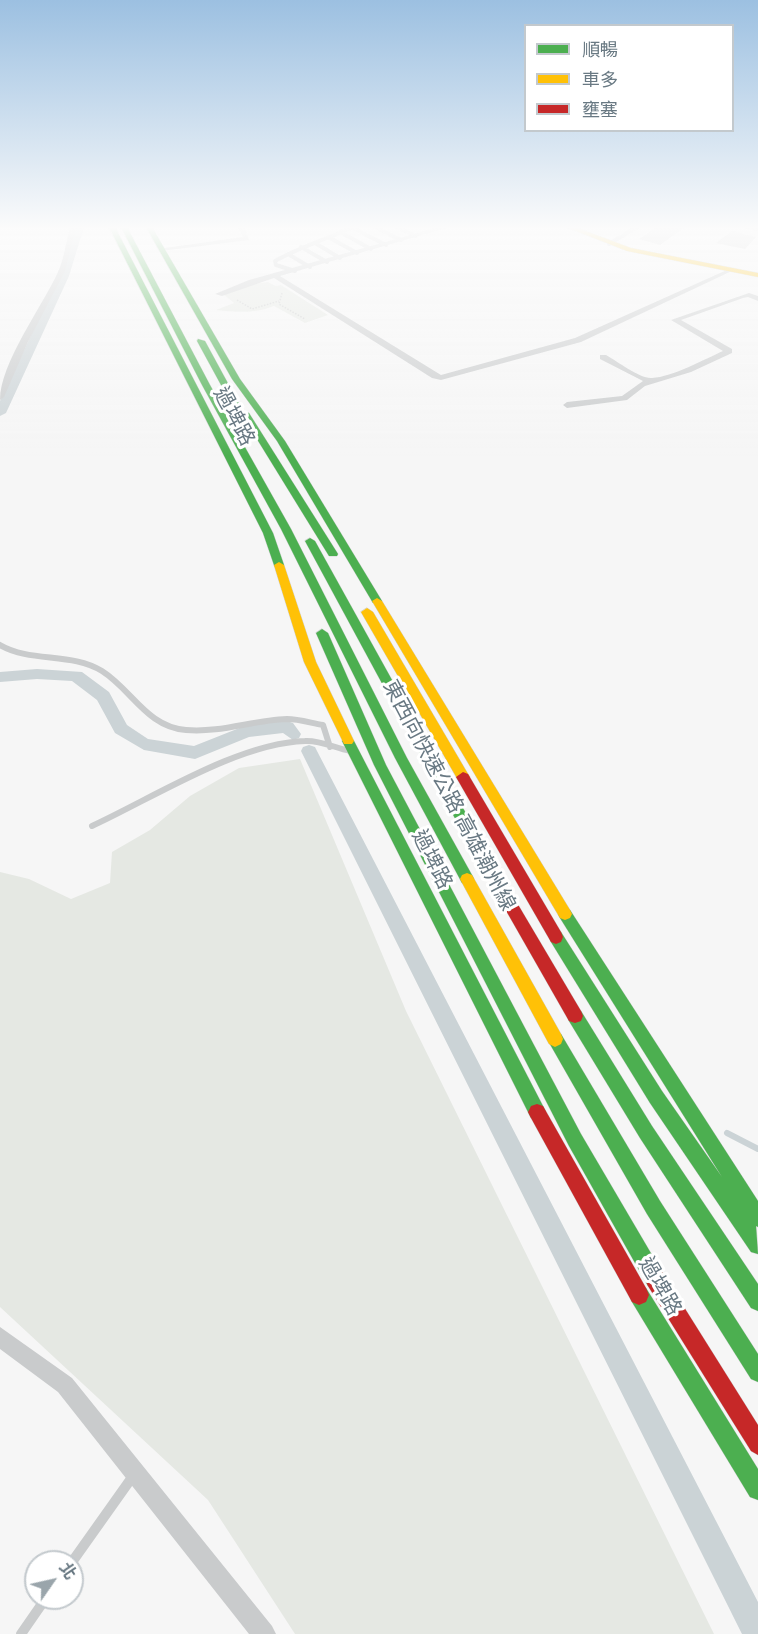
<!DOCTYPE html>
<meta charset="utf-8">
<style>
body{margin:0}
#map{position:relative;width:758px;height:1634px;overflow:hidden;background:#f6f6f6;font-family:Poppins,"Noto Sans TC",sans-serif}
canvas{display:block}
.legend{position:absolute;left:524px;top:24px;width:210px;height:108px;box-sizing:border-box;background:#fff;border:2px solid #c3c9cd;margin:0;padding:8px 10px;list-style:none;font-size:18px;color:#697983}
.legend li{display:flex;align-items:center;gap:12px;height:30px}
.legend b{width:30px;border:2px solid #c3c9cd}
.north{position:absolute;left:24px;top:1550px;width:60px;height:60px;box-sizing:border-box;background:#fff;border:2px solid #c3c9cd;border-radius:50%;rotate:56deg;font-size:16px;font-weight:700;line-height:24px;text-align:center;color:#697983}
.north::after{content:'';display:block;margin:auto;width:21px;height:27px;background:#9aa5ab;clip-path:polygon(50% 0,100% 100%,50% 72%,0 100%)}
</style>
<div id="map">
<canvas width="758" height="1634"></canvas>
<ul class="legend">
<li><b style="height:8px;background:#4caf50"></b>順暢</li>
<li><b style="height:8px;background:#ffc107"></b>車多</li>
<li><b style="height:8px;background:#c62828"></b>壅塞</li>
</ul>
<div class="north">北</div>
</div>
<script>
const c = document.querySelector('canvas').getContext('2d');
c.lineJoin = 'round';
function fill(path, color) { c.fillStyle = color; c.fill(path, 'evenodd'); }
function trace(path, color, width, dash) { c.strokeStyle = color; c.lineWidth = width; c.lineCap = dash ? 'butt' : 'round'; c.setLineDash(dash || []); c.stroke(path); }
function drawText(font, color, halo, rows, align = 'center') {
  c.font = font + ' Poppins,"Noto Sans TC",sans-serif'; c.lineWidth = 6; c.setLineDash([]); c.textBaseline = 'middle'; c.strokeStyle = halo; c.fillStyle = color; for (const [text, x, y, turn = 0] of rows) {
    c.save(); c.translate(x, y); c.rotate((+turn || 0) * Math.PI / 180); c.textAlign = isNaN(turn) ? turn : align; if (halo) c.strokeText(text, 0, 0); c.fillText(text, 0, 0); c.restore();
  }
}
const green = new Path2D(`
 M268 282 276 286 281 285 328 315 305 323 274 306C254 314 237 312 216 310L234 303 224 295 252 284Z
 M300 759 406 1011 714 1634H295L208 1500 0 1307V872L29 879 71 899 110 883 112 852 150 830 190 796 239 768Z`);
const stream = new Path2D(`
 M727 1133 758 1149`);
const canal = new Path2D(`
 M76 227H84L69 276 6 413 0 416V401L59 276Z
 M37 669 82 672 109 692 127 725 148 739 194 746 247 725 287 721 293 723 301 734 299 738 293 740 283 733 249 737 195 759 144 750 115 733 97 700 72 681 37 679 0 682V672Z
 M309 745 315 747 317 751 758 1602V1634H742L301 751 303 747Z`);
const building = new Path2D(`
 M657 227H685L660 245 639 239Z
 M732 231 756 237 745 249 716 243Z`);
const path = new Path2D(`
 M282 293 279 304 305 319
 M237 300 252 309 279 301`);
const laneFar2 = new Path2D(`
 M375 227 401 240
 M397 227 415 236
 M353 228 386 245
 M342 233 371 249
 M330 238 357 253
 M315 243 340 258
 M609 244 637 227
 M301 247 327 262
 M288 254 310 267
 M295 271 276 265 275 261C300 247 327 239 353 227`);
const laneFar1 = new Path2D(`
 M0 645C31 663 71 652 102 671 132 690 147 727 186 730 221 733 253 720 287 719 299 719 311 723 323 725L330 747
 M92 826C153 798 238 743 305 741 320 740 335 748 350 751`);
const lane = new Path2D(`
 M72 1562 133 1476
 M21 1634 46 1598`);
const street = new Path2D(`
 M70 227H76L65 271 28 342 4 397 0 400C0 363 42 307 58 272 64 259 66 242 70 227Z
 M238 227H244L249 240 161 251 158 249 243 237Z
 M439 227H450L280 276 441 375 575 338 729 269 734 270 581 342 441 380 432 378 274 278 222 296 215 294 249 280Z
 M744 227 758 228V232L745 228Z
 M749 293 758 296V301L748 297 743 298 681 320 732 349V353L691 372 645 386 627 400 567 408 563 405 567 402 622 396 643 381 600 359V355H606C617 361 640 379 652 378 672 377 705 359 723 351L671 320Z
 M0 1327 72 1378 272 1626 276 1634H249L58 1392 0 1349Z`);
const fast = new Path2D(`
 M109 227H115L273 533 284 565 283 567H275L274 565 263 533Z
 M121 227H127L210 385 291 529 407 758 472 875 474 879 472 883 467 885 462 883 395 758 281 529 202 385Z
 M146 227H152L240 379 285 441 382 601 381 603H373L277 441 232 379Z
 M198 339 205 341 243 411 249 413 338 554 337 556H329L252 431 245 429 197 341Z
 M310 538 315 541 494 864 496 868 494 872 489 874 484 872 305 541Z
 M322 629 328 633 386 765 581 1134 662 1272 665 1279 662 1286 655 1289 648 1286 569 1146 374 765 316 633Z
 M348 736 354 741 543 1106 546 1112 543 1118 537 1120 531 1118 342 741Z
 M565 908 570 910 758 1201V1227L756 1226 758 1254 751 1252 650 1103 551 942 549 937 551 932 556 930 561 932 662 1091 722 1177 560 918 558 914 560 910Z
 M575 1009 581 1011 652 1126 758 1284V1311L751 1308 640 1138 569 1021 567 1016 569 1011Z
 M555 1031 561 1034 660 1201 758 1354V1382L751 1379 647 1214 547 1039 549 1034Z
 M639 1285 646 1288 758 1469V1500L750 1497 632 1302 629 1295 632 1288Z`);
const slow = new Path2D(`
 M566 227H575L631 248 758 273V277L627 251Z
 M279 562 284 565 316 662 354 741 352 744H344L304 662 274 565Z
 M377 598 382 601 570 910 572 914 570 918 565 920 560 918 372 601Z
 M367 608 373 612 468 774 470 777 468 780H458L361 612Z
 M467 873 472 875 561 1034 563 1039 561 1044 555 1047 549 1044 460 879 462 875Z`);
const jam = new Path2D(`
 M463 772 468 774 561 932 563 937 561 942 556 944 551 942 456 777Z
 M489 862 494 864 581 1011 583 1016 581 1021 575 1023 569 1021 484 872 482 868 484 864Z
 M537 1104 543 1106 646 1288 649 1295 646 1302 639 1305 632 1302 531 1118 528 1112 531 1106Z
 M655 1269 662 1272 758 1425V1455L751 1451 648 1286 645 1279 648 1272Z`);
const streetNames = [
 ["過埤路",233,417,62],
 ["東西向快速公路 高雄潮州線",448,796,62],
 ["過埤路",431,860,63],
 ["過埤路",659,1287,60]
];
fill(green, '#e5e8e3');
trace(stream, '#cbd3d6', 6);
fill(canal, '#cbd3d6');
fill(building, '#cecfd0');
trace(fast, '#d2d3d4', 1);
trace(slow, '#d2d3d4', 1);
trace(jam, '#d2d3d4', 1);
trace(path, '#c7c8c9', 1.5, [1.5, 1.5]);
trace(laneFar2, '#c9cbcc', 4);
trace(laneFar1, '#c9cbcc', 6);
trace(lane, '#c9cbcc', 10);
fill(street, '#c9cbcc');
fill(fast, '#4caf50');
fill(slow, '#ffc107');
fill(jam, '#c62828');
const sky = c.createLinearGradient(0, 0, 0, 456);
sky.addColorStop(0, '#9cc0e1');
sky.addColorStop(0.5, '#fbfbfb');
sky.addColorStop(1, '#fbfbfb00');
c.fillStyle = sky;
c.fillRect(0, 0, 758, 456);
drawText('21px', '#697983', '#fff', streetNames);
</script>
